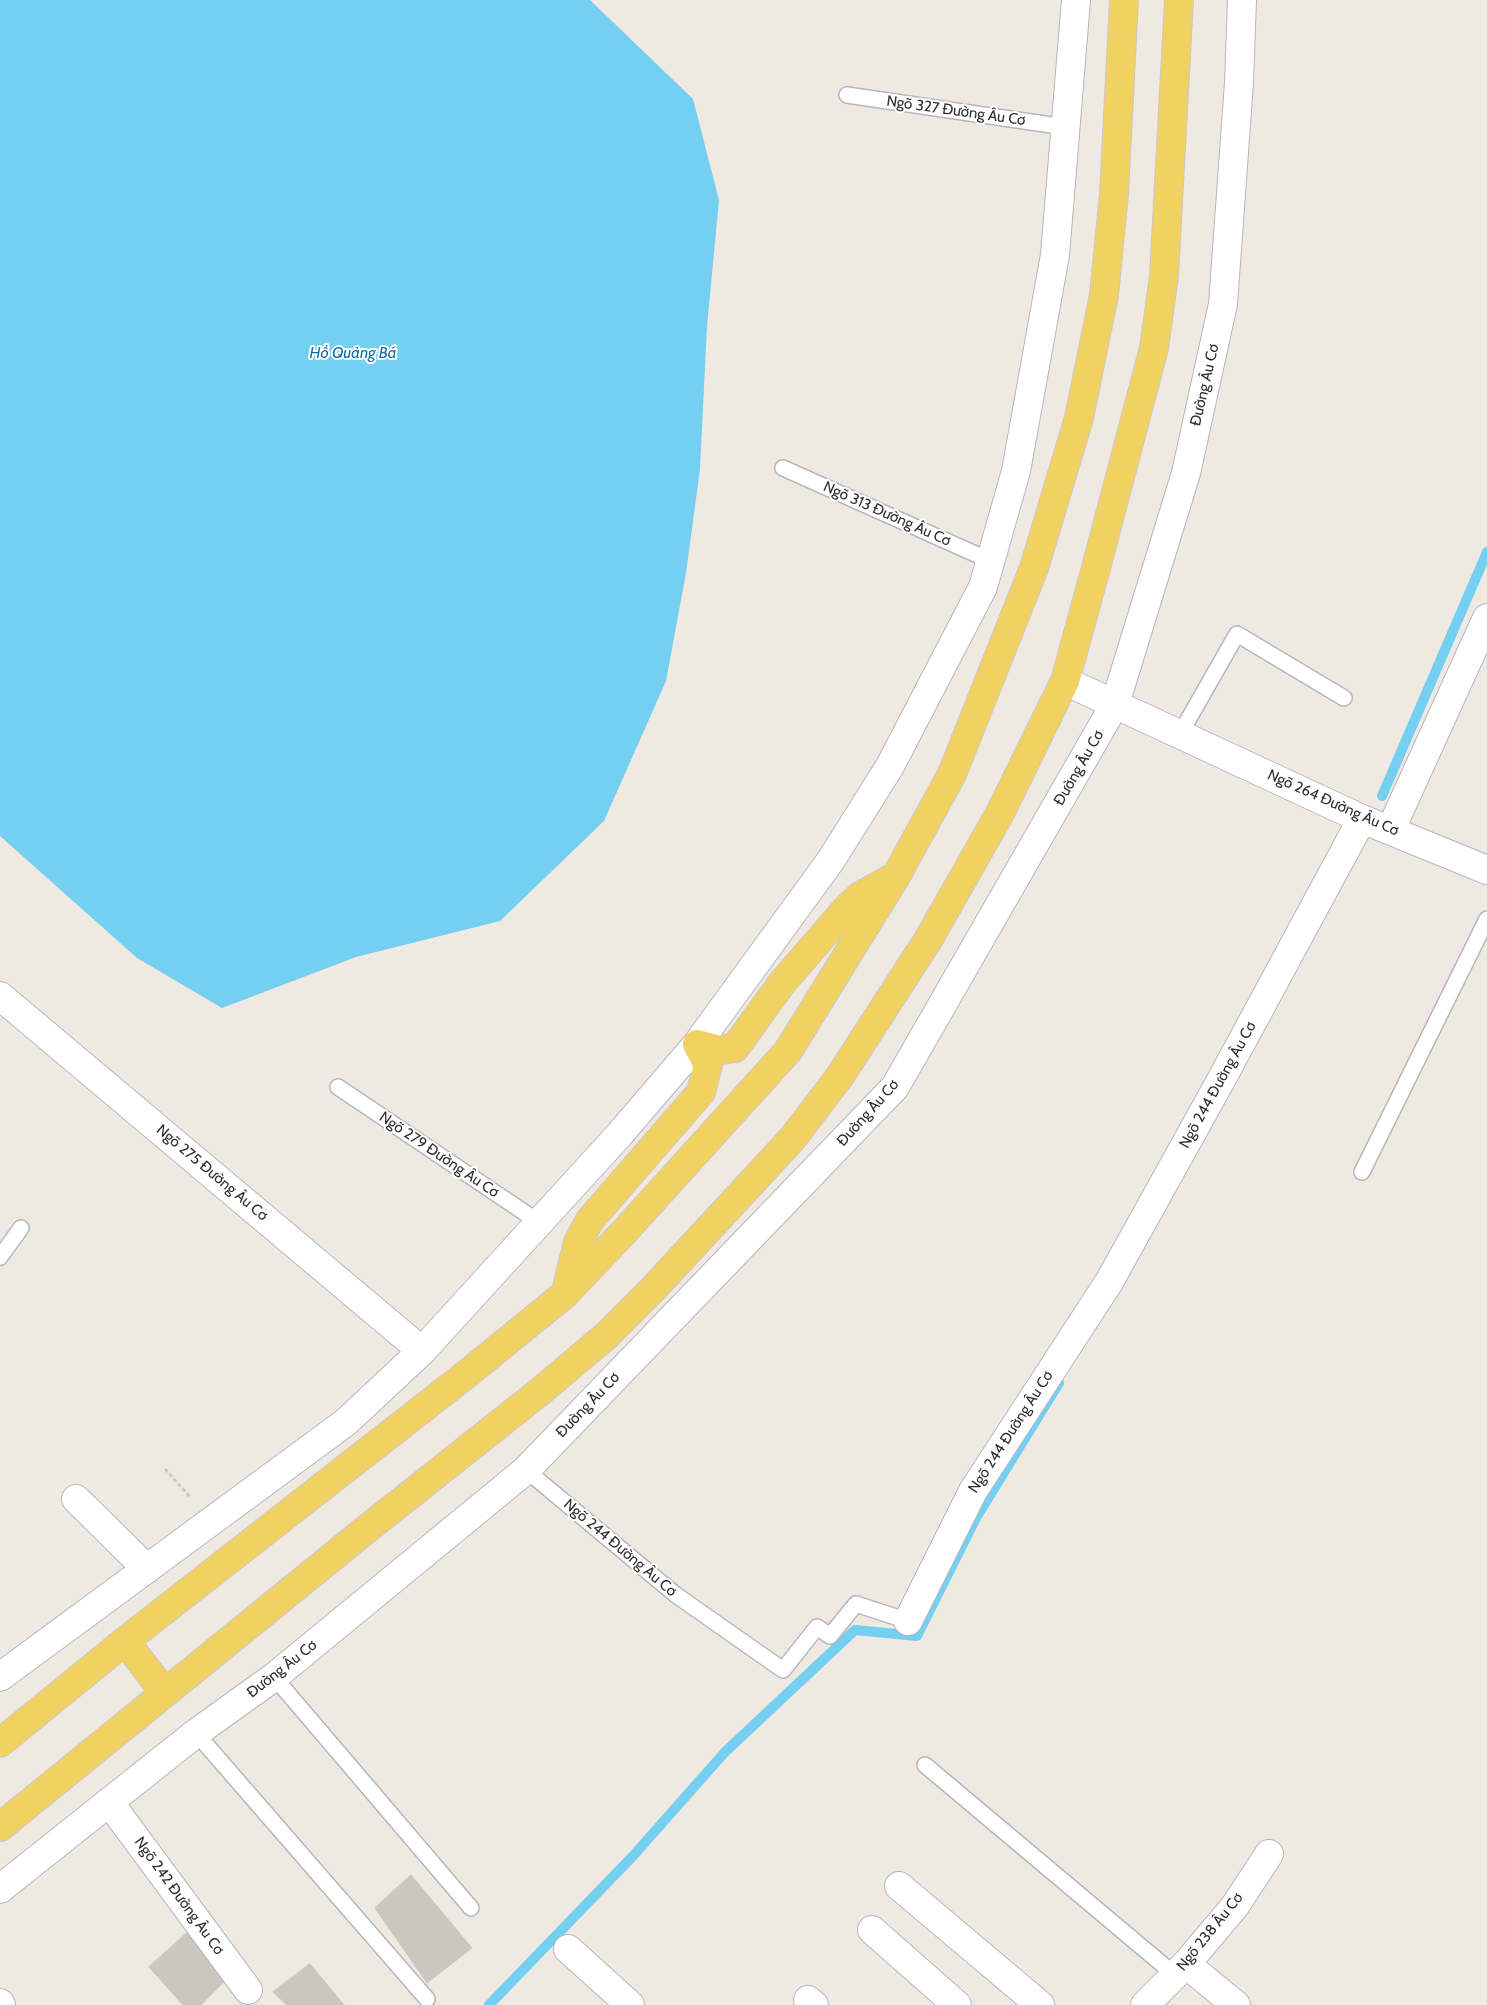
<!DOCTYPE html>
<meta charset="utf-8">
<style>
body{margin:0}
canvas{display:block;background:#efe9e1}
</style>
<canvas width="1487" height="2005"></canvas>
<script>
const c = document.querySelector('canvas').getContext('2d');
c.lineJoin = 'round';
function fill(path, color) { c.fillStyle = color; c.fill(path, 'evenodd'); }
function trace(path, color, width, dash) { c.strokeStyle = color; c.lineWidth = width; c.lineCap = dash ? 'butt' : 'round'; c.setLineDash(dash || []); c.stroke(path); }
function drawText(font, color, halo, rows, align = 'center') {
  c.font = font + ' Cabin,sans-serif'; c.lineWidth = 4; c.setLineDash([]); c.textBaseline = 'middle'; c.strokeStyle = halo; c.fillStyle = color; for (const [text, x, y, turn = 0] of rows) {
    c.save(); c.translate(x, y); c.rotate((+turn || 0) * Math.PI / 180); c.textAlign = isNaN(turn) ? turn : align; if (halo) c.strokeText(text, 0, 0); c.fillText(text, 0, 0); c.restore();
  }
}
const water = new Path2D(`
 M0 0H590L693 99 719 200 707 326 700 469 686 573 666 681 604 821 500 921 356 957 222 1008 137 958 0 836Z`);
const stream = new Path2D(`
 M1382 796 1487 552
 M489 2005 633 1856 725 1752 855 1630 917 1636 976 1518 1059 1383`);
const building = new Path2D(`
 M411 1875 472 1948 427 1983 375 1908Z
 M198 1923 234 1972 201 2005H183L149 1967Z
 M310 1964 344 2005H287L273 1992Z`);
const path = new Path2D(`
 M165 1469 191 1498`);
const service = new Path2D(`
 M847 95 1065 127
 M783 468 991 561
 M1180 734 1237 634 1344 698
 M338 1087 540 1223
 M1362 1172 1487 919
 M0 1257 21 1228
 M526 1470 676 1595 783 1670 817 1627 830 1636 856 1604 908 1621
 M274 1677 471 1908
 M196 1733 427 1999
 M925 1765 1175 1975`);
const minor = new Path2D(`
 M1065 681 1362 819 1487 870
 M1391 829 1487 618
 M0 996 422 1351
 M76 1499 147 1569
 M908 1621 973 1491 1109 1282 1220 1082 1362 819
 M109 1802 248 1990
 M899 1886 1040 2005
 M872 1930 957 2005
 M568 1949 630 2005
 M1186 1964 1236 2005
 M808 2000 814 2005
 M0 2003 1 2005
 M1145 2005 1186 1964 1235 1906 1269 1854`);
const tertiary = new Path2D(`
 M0 1677 346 1422 422 1351 619 1135 697 1044 831 860 890 766 983 587 1016 471 1055 255 1076 0
 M0 1889 196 1733 274 1677 526 1470 895 1087 1115 704 1186 473 1223 304 1239 83 1242 0`);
const primary = new Path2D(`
 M697 1044 719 1050 735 1048 782 983 847 908 860 896 894 877
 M566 1291 578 1242 590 1220 701 1092 708 1065 697 1044
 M125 1641 165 1693
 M0 1743 125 1641 468 1373 565 1294 623 1233 788 1051 896 876 952 774 1034 568 1079 418 1104 295 1114 194 1124 0
 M0 1827 363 1532 542 1390 607 1335 653 1289 792 1139 840 1076 928 940 999 815 1065 681 1097 564 1154 348 1164 276 1179 0`);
const streetNames = [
 ["Ngõ 327 Đường Âu Cơ",956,111,8],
 ["Đường Âu Cơ",1205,385,-77],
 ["Ngõ 313 Đường Âu Cơ",887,514,24],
 ["Đường Âu Cơ",1079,768,-60],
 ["Ngõ 264 Đường Âu Cơ",1333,803,24],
 ["Ngõ 244 Đường Âu Cơ",1218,1085,-61],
 ["Đường Âu Cơ",868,1113,-48],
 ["Ngõ 279 Đường Âu Cơ",439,1155,34],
 ["Ngõ 275 Đường Âu Cơ",212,1173,40],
 ["Đường Âu Cơ",588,1405,-46],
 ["Ngõ 244 Đường Âu Cơ",1011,1432,-57],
 ["Ngõ 244 Đường Âu Cơ",620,1548,40],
 ["Đường Âu Cơ",282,1669,-38],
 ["Ngõ 242 Đường Âu Cơ",179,1896,54],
 ["Ngõ 238 Âu Cơ",1210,1932,-51]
];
const waterNames = [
 ["Hồ Quảng Bá",353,353]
];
fill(water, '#75cff0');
trace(stream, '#75cff0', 10);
fill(building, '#cbc7bf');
trace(building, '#cbc5ba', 1);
trace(service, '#b4b7c1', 18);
trace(minor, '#b4b7c1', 30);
trace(tertiary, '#b4b7c1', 30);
trace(primary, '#c9c9c9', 30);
trace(path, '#c9c9c9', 3, [4, 2.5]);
trace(service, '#fff', 15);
trace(minor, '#fff', 28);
trace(tertiary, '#fff', 28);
trace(primary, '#f2d163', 28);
drawText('15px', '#2e2e2e', '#fff', streetNames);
drawText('italic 16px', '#0d6fa3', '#fff', waterNames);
</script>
